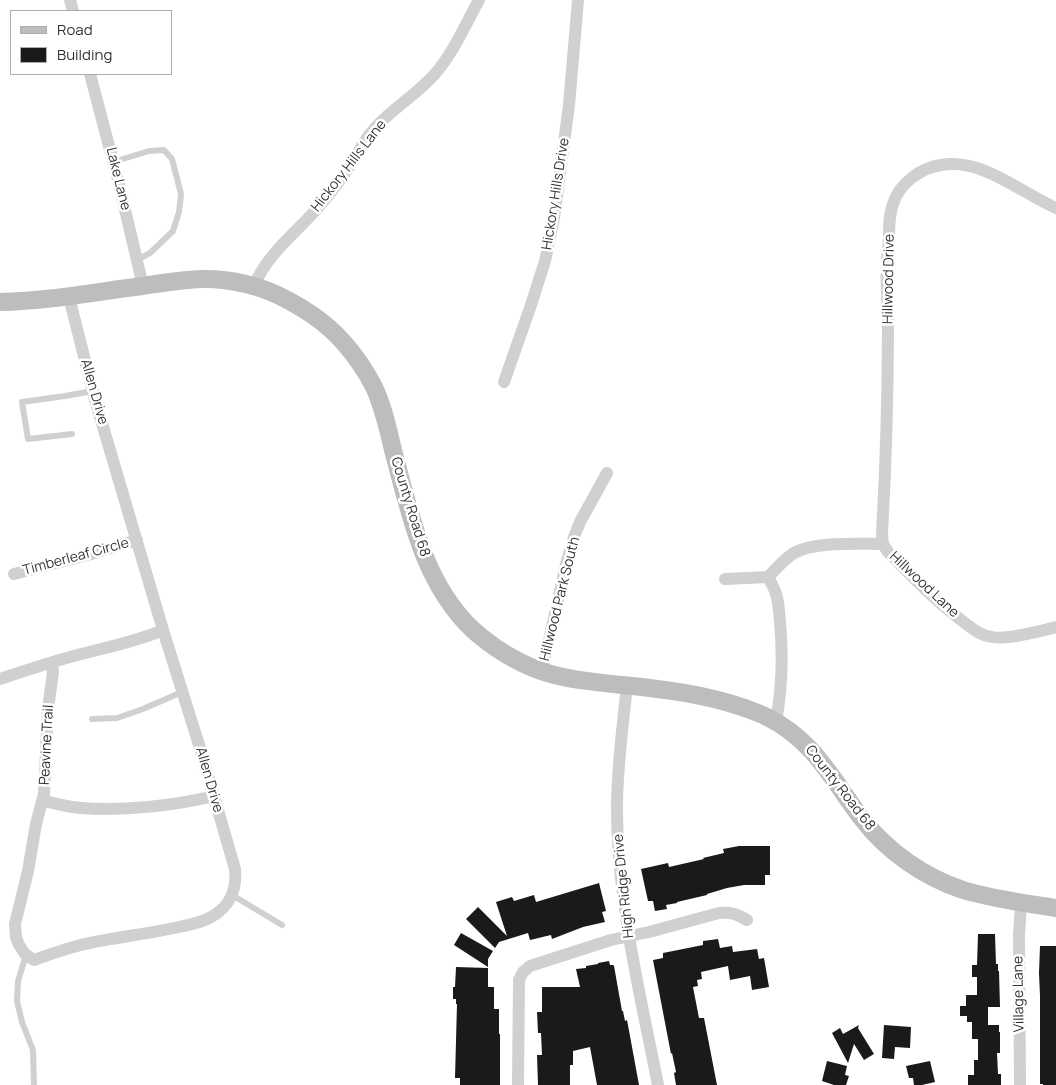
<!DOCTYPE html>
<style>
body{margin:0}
#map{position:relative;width:1056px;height:1085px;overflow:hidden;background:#fff;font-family:Manrope,sans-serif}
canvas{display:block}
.legend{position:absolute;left:10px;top:10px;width:162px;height:65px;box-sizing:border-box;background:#fff;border:1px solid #adadad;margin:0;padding:6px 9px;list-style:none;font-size:15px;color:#333}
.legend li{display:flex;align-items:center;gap:10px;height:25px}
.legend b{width:25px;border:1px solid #adadad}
</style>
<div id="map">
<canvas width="1056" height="1085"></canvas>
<ul class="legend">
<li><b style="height:6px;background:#bdbdbd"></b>Road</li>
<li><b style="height:14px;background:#1a1a1a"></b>Building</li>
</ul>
</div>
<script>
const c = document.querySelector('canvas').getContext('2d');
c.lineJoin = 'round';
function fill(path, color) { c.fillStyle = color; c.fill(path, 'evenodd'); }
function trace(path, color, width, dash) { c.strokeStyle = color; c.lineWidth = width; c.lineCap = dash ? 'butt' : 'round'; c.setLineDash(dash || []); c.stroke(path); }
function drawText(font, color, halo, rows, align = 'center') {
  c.font = font + ' Manrope,sans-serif'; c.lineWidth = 5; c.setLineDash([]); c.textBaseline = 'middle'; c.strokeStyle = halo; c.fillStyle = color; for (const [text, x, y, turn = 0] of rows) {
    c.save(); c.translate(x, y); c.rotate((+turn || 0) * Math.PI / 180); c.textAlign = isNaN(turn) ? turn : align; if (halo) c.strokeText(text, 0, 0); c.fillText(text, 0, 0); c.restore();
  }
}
const building = new Path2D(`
 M739 846H770V875H765V885H744L727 888 707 894V895L677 902V903L666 905 667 909 655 911 653 901H648L641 869 668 863 669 867 704 859 703 858 724 853 723 849Z
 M599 883 606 911 602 912 605 922 583 927 552 939 551 935 530 940 528 933 499 942 495 948 466 919 478 907 507 936 496 902 512 897 514 901 534 895 536 902Z
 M461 933 493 951 488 959V967L454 945Z
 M978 934H995L996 964H998V971H999L1000 1007H988V1025H999V1032H1000V1053H997L998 1074H1001V1085H968V1075H974V1060H978V1039H972V1022H967V1016H960V1006H966V995H977V977H972V965H977Z
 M718 939 720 948 732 946 733 952 757 949 759 959 764 958 769 987 752 990 750 976 730 980 728 966 701 972 702 979 697 980 698 986 693 987 699 1018H704L717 1085H676L674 1073 676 1072 672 1053 671 1054 653 960 663 958V953L703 945V941Z
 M1040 946H1056V1085H1043V1084H1040V996L1039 973Z
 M609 961 610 965H613L614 966 622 1011H623L625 1021 627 1020 630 1036 639 1085H597L590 1047 573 1051V1065H570V1085H538L537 1055H542L541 1033H538L537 1012H542V987H580L576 969 586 968V966L598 964V963Z
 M456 967 488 968V987H494V1009H499V1034H500V1085H460V1078H455L457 1004H456V999H453V987H455Z
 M859 1025 858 1028 874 1054 864 1060 854 1044 848 1063 832 1033 840 1028 843 1034Z
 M884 1025 911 1027 910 1048 895 1047 894 1059 882 1058Z
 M827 1061 847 1066 845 1075 849 1076 846 1085H834L822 1081Z
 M930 1061 935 1082 922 1085H914L913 1078H909L906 1066Z`);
const lane = new Path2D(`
 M113 162 149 151 164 150 172 159 181 194 179 212 173 231 150 253 137 260
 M72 434 28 439 22 402 65 396 93 391
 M92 719 117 718 143 709 182 692
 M232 895 282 925
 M26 955 18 981 17 1001 22 1022 33 1050 34 1085`);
const street = new Path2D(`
 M70 0 73 11
 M90 74 119 184 143 286
 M1056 208C1019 192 983 158 941 165 920 168 899 184 893 204 889 215 889 226 889 238 887 255 886 273 887 291 887 301 888 311 888 321 888 392 886 463 882 534L883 544 888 552C913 577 936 602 965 623 973 629 981 636 992 637 1006 640 1041 631 1056 627
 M254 286C266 256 293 235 314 212 326 199 337 185 347 170 354 160 360 148 367 138 385 113 413 98 434 75 453 54 465 25 479 0
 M504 382 531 305 545 261 554 218 569 105 578 0
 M14 574 91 554 137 540
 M768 577C771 582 773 586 775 591 779 601 779 611 780 622 783 655 782 689 776 722
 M768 577C776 569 784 559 794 553 815 541 859 544 883 544
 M725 579 768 577
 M52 663 53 672 48 709 44 794 36 824 28 871 15 924 16 937 19 945 25 954 34 960C51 954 67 948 85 944 116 937 148 934 179 927 190 924 202 923 211 917 230 907 237 889 235 869L200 748 163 630 94 396 69 297
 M542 672 566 564 574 537 580 522 607 473
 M0 679C21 672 42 665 63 659 96 649 131 644 163 630
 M627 685C623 725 617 766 617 807 617 901 640 993 658 1085
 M43 801C55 803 68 807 81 808 123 811 173 806 214 796
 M518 1085 519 980 523 972 530 966 611 940 649 932 719 913C731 912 737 914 747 920
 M1020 1085 1019 936 1021 903`);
const secondary = new Path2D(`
 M0 302C48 301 95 292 142 286 169 282 196 277 223 280 258 284 282 295 311 314 338 332 358 357 373 385 383 405 388 429 393 450 410 513 423 582 472 629 492 647 516 662 541 671 567 680 595 682 622 685 663 689 703 694 742 707 750 710 759 713 767 717 814 740 833 781 863 820 888 852 924 877 963 890 993 899 1025 903 1056 908`);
const streetNames = [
 ["Hickory Hills Lane",349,166,-52],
 ["Lake Lane",118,179,76],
 ["Hickory Hills Drive",556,194,-81],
 ["Hillwood Drive",889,279,-89],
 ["Allen Drive",94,392,74],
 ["County Road 68",410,507,73],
 ["Timberleaf Circle",76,557,-15],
 ["Hillwood Lane",924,585,43],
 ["Hillwood Park South",560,599,-76],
 ["Peavine Trail",47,745,-87],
 ["Allen Drive",209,780,74],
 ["County Road 68",840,788,52],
 ["High Ridge Drive",624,886,-96],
 ["Village Lane",1019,994,-91]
];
fill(building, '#1a1a1a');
trace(lane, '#d0d0d0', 6);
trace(street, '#d0d0d0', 12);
trace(secondary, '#bdbdbd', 18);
drawText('14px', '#333', '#fff', streetNames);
</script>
